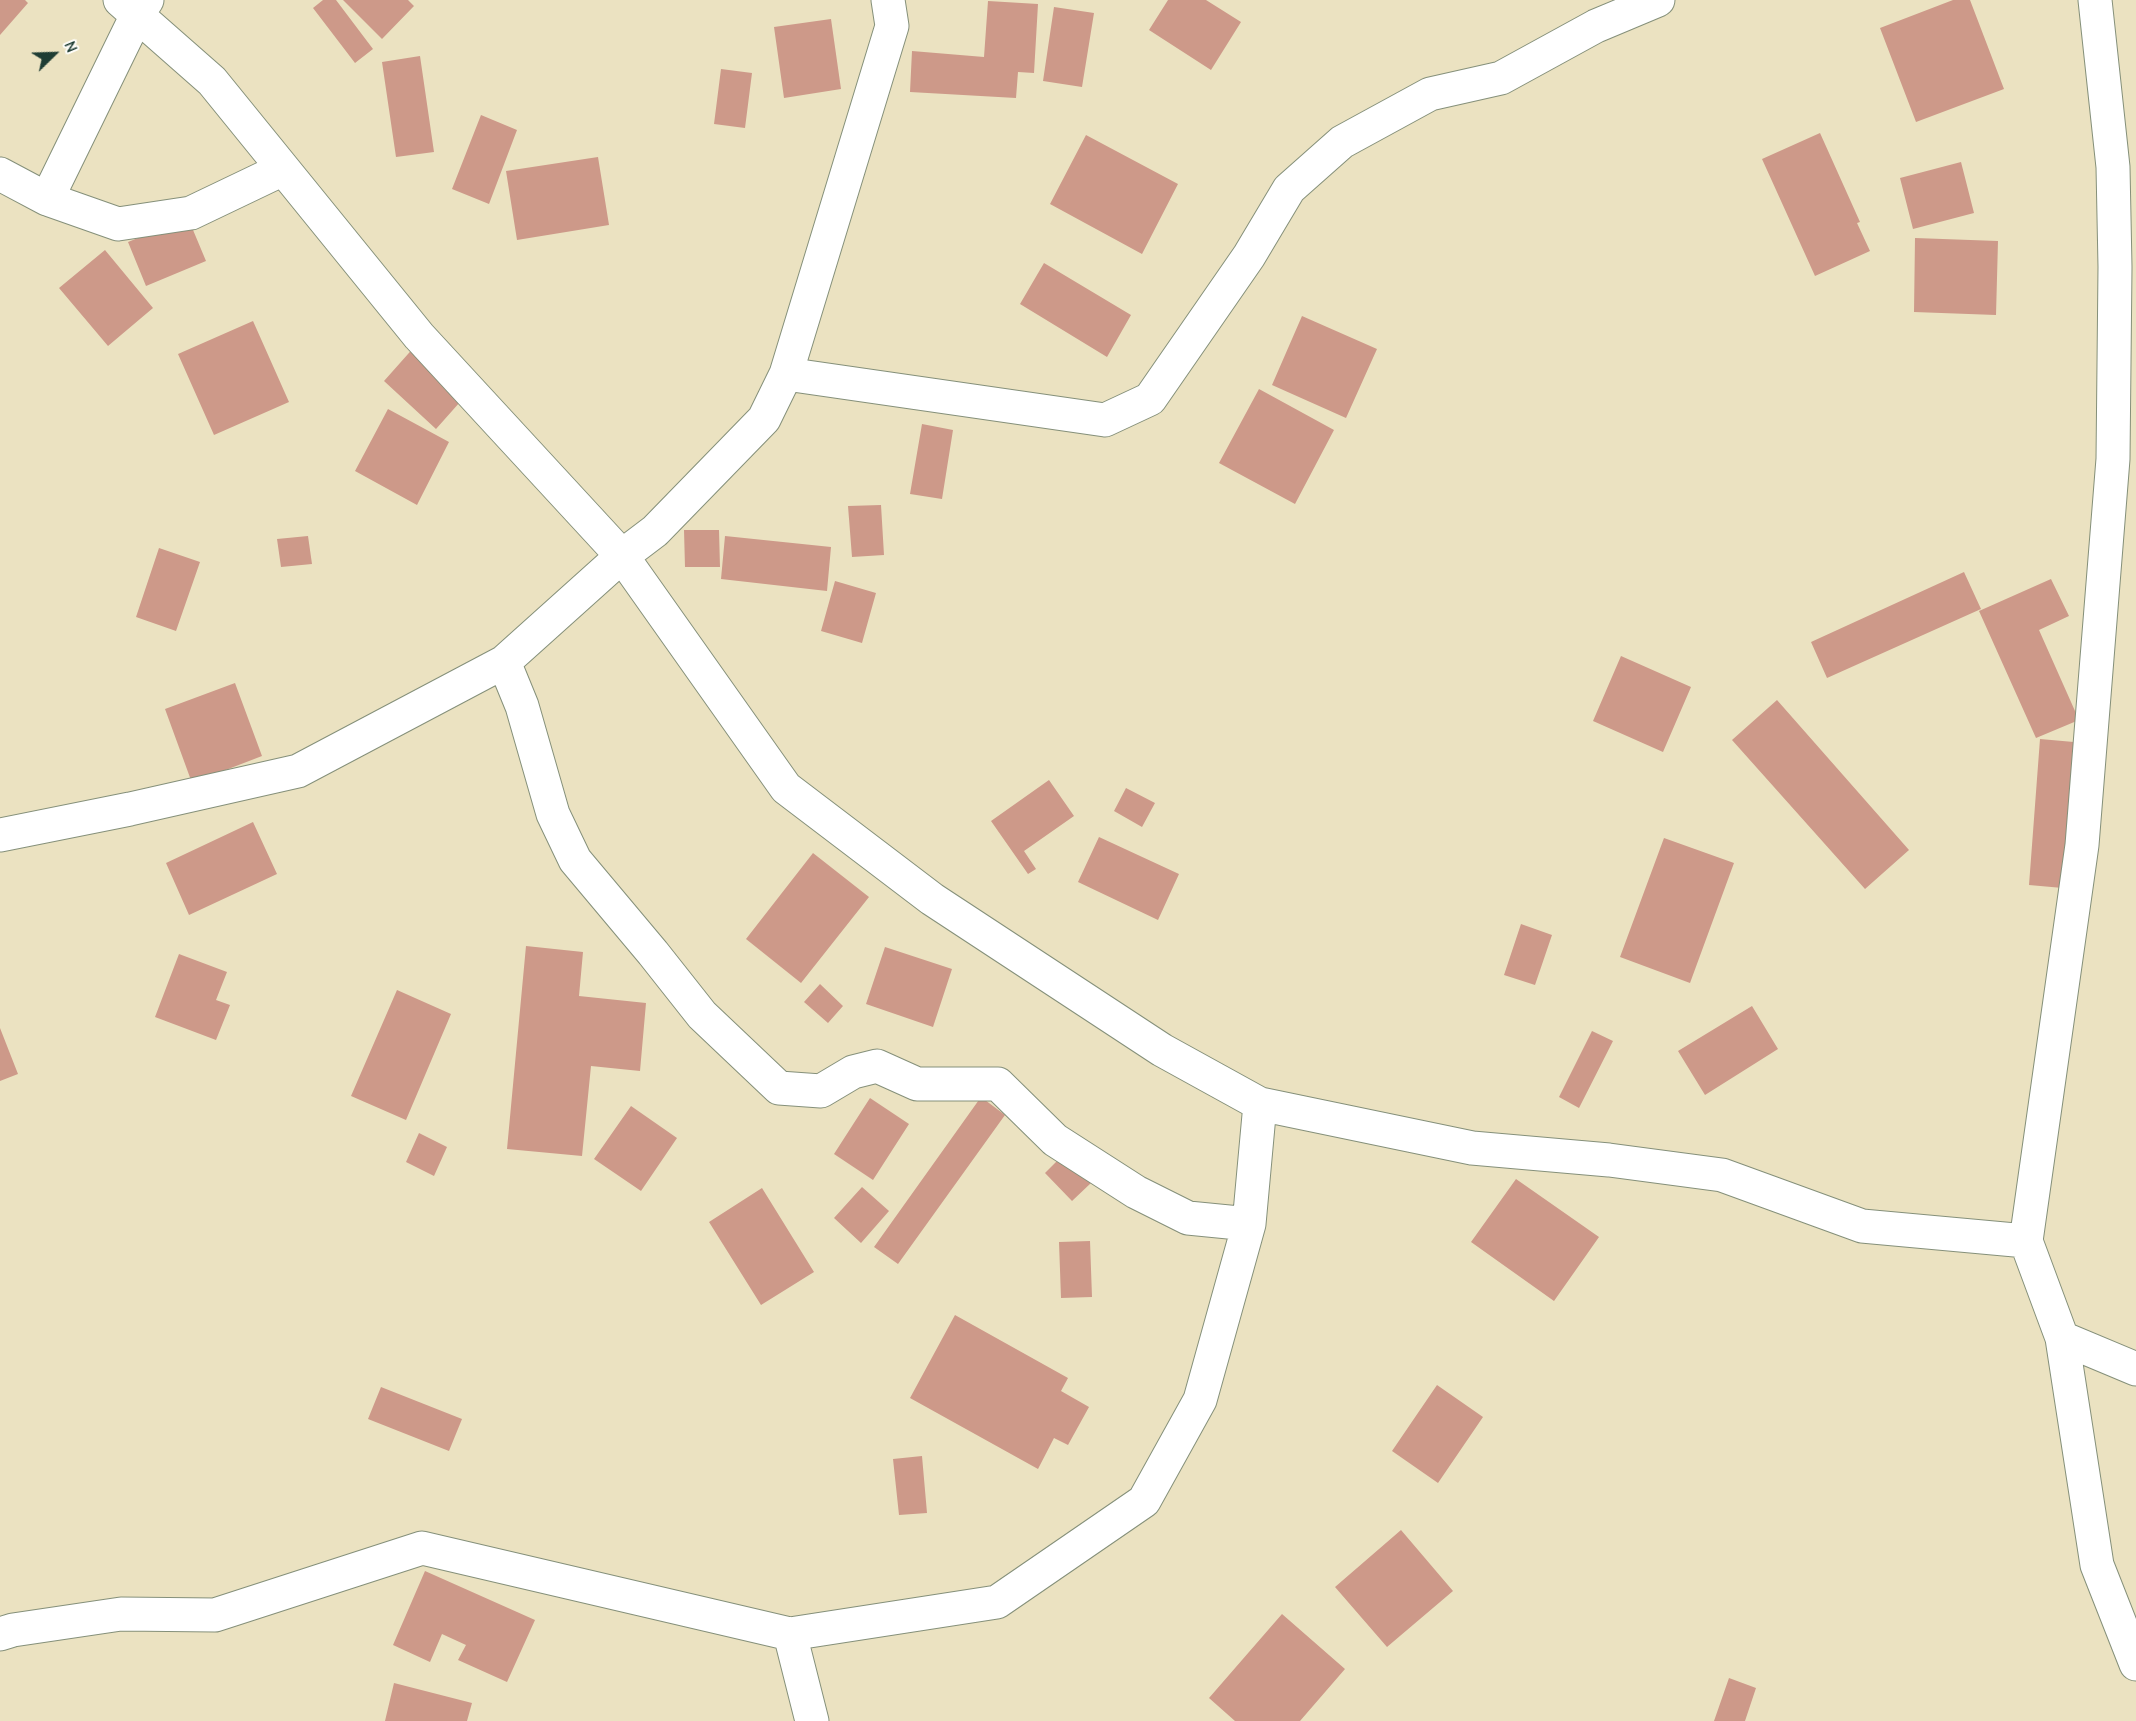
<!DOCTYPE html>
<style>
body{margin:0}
#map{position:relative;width:2136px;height:1721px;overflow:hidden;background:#ebe2c1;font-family:"Comic Neue",sans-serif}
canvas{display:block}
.north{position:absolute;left:24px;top:24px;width:60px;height:60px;-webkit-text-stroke:4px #fdfcf7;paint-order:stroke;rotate:67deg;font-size:16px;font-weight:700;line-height:24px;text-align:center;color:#1f3d34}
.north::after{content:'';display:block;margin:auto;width:21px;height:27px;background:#1f3d34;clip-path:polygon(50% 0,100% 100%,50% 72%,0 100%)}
</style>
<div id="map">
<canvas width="2136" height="1721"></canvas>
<div class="north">N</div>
</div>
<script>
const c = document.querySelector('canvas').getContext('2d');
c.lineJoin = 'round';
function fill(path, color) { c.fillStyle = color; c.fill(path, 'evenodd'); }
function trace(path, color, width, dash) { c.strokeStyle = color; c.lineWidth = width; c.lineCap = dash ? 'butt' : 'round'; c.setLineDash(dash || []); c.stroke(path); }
const building = new Path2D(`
 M0 0H25L28 3 0 35Z
 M323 0H336L373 49 355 63 313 8Z
 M343 0H408L414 6 382 39Z
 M1168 0H1206L1241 22 1211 70 1149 30Z
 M1953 0H1970L2004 89 1916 122 1880 28Z
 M988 1 1038 4 1034 73 1018 72 1016 98 910 92 912 51 984 57Z
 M1054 7 1094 13 1082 87 1043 81Z
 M831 19 841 89 784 98 774 27Z
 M420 56 434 152 396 157 382 62Z
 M721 69 752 73 745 128 714 124Z
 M481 115 517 130 489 204 452 189Z
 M1820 133 1860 222 1857 223 1870 251 1815 276 1762 159Z
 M1086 135 1178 184 1142 254 1050 204Z
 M598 157 609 225 517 240 506 171Z
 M1961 162 1974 213 1913 229 1900 178Z
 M188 218 206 261 146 286 128 242Z
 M1915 238 1998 241 1996 315 1914 312Z
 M105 250 153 308 108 346 59 288Z
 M1044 263 1131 315 1107 357 1020 304Z
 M1302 316 1377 349 1346 418 1272 385Z
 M253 321 289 402 214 435 178 354Z
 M416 345 468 393 436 429 384 381Z
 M1259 389 1334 430 1295 504 1219 463Z
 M388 409 449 442 417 505 355 471Z
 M922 424 953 430 942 499 910 494Z
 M881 505 884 555 852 557 848 506Z
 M684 530H719L720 567H685Z
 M308 536 312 564 281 567 277 539Z
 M725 536 831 547 827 591 721 579Z
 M159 548 200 562 176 631 136 617Z
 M1964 572 1981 609 1827 678 1811 642Z
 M2051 579 2069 616 2039 630 2079 720 2036 738 1979 611Z
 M835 581 876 593 862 643 821 631Z
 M1621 656 1691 687 1663 752 1593 721Z
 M235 683 262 756 192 783 165 709Z
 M1777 700 1909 850 1865 889 1732 740Z
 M2040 739 2085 743 2074 889 2029 885Z
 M1049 780 1074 816 1024 851 1036 869 1028 874 991 821Z
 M1126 788 1155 803 1142 827 1114 811Z
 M253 822 277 874 189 915 166 863Z
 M1099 837 1179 874 1158 920 1078 882Z
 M1664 838 1734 863 1690 983 1620 957Z
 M813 853 869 897 801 983 746 939Z
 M1521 924 1552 935 1535 985 1504 975Z
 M526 946 583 952 579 996 646 1003 640 1071 591 1066 582 1156 507 1149Z
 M885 947 952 969 933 1027 866 1004Z
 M179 954 227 972 216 1000 230 1005 216 1040 155 1017Z
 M820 984 843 1006 828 1023 804 1002Z
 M397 990 451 1014 406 1120 351 1096Z
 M1752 1006 1778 1049 1705 1095 1678 1051Z
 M0 1028 18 1074 0 1081Z
 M1592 1031 1613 1041 1579 1108 1559 1097Z
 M981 1097 1005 1115 898 1264 874 1247Z
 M870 1098 909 1124 873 1180 834 1154Z
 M631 1106 677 1138 641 1191 594 1159Z
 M419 1133 447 1147 434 1176 406 1162Z
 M1064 1154 1091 1183 1072 1201 1045 1173Z
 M1516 1179 1599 1237 1554 1301 1471 1242Z
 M862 1187 889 1211 861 1243 834 1218Z
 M762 1188 814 1272 761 1305 709 1222Z
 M1090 1241 1092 1297 1061 1298 1059 1242Z
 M955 1315 1068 1378 1061 1391 1089 1407 1068 1445 1054 1438 1038 1469 910 1398Z
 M1437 1385 1483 1417 1438 1483 1392 1451Z
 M381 1387 462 1419 449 1451 368 1419Z
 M922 1456 927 1513 899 1515 893 1459Z
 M1401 1530 1453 1591 1387 1647 1335 1587Z
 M425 1571 535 1620 507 1682 458 1660 466 1645 442 1634 430 1662 393 1645Z
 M1282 1614 1345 1669 1300 1721H1235L1209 1698Z
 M1729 1678 1756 1688 1745 1721H1714Z
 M394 1683 472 1703 467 1721H385Z`);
const minor = new Path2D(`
 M120 0 212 81 419 336 622 556 786 788 932 899 1162 1050 1260 1104 1472 1148 1609 1160 1722 1175 1862 1226 2026 1241
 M2095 0 2113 167 2115 267 2113 459 2082 845 2026 1241 2062 1338 2097 1565 2136 1664
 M0 174 47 199 118 224 191 213 283 169
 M47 199 137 15 147 0
 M786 374 1105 420 1150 399 1249 256 1289 189 1342 142 1430 94 1501 78 1596 26 1658 0
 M504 662 522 706 553 814 575 860 653 953 702 1015 779 1088 821 1091 853 1072 877 1066 917 1084H998L1055 1140 1136 1192 1188 1218 1249 1224
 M0 835 130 809 298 771 504 662 622 556 655 531 764 419 786 374 892 26 888 0
 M2062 1338 2136 1369
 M0 1634 13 1630 121 1614 215 1615 422 1548 790 1634 997 1602 1144 1501 1200 1400 1249 1224 1260 1104
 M790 1634 812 1721`);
fill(building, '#cd9989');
trace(minor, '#85907a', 35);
trace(minor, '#fff', 33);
</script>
